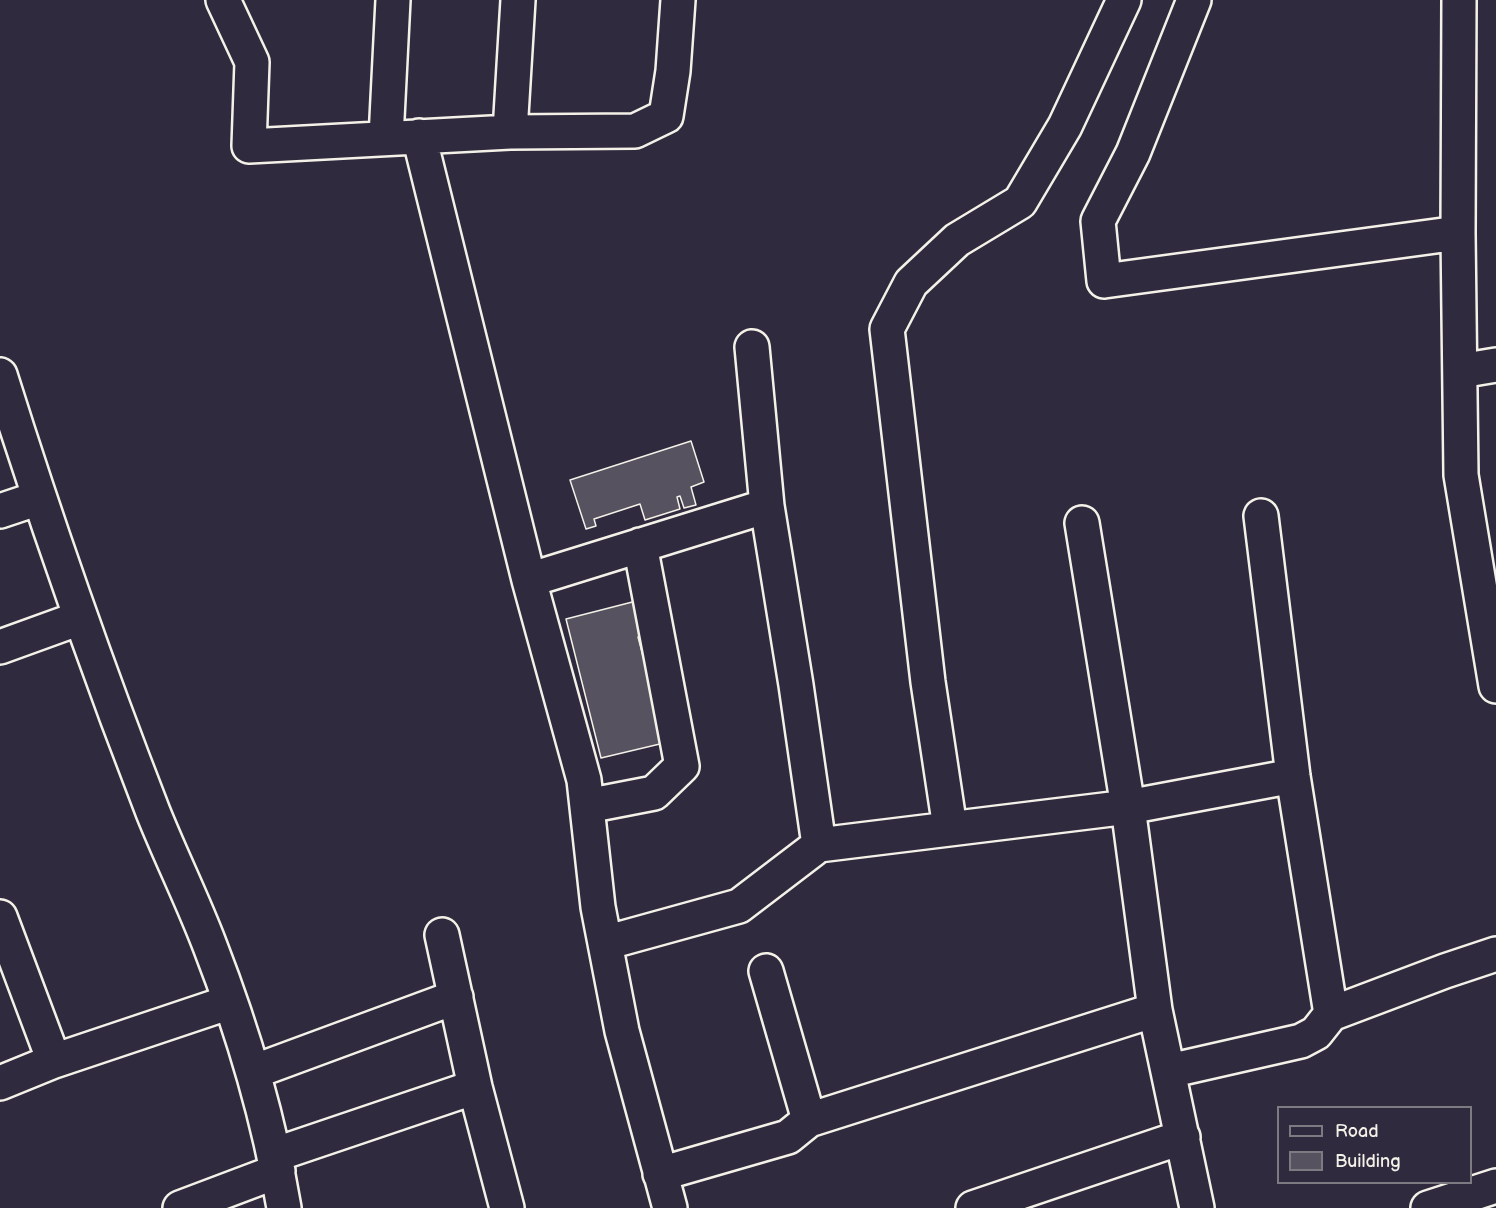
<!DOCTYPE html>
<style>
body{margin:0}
#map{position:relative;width:1496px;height:1208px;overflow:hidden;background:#2f2a3d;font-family:"Balsamiq Sans",sans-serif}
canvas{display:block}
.legend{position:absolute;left:1277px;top:1106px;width:195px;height:78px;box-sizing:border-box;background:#2f2a3d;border:2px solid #7e7a81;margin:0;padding:8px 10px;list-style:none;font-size:18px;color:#f4f1e8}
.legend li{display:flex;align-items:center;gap:12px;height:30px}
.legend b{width:30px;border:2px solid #7e7a81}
</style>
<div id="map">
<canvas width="1496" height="1208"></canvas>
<ul class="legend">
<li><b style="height:8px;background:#2f2a3d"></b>Road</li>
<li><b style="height:16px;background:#56525f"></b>Building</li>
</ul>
</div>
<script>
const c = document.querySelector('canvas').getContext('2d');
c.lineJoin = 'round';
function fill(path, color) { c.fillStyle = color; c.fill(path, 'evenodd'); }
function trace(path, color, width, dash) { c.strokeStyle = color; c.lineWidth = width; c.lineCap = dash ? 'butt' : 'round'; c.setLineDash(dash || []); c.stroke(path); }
const building = new Path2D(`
 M691 441 704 482 691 487 696 505 684 508 680 496 677 497 680 509 645 520 640 504 594 519 596 526 586 529 570 480Z
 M644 599 657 650 643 654 638 637 646 667 651 668 664 743 601 758 566 619Z`);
const minor = new Path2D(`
 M223 0 252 62 249 146 510 132 635 131 666 116 673 71 678 0
 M1194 0 1133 153 1098 221 1104 281 1458 233
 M1459 0 1458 233 1461 475 1496 686
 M510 132 518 0
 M419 136 529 580 584 780 598 907 622 1031 670 1208
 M386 138 393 0
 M752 347 767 506 796 685 819 845
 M1460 371 1496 365
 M0 375C46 522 97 668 153 812 171 857 193 901 210 946 243 1031 269 1119 284 1208
 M0 511 39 498
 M1261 516 1293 776 1331 1014
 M1082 523 1128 807 1155 1010 1197 1208
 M529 580 767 506
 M0 647 80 618
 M587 806 654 793 682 766 640 545
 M950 828 928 682 887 329 911 283 957 240 1020 202 1065 126 1124 0
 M0 917 54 1061
 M442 935 475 1087 507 1208
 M605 943 739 906 819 845 1128 807 1293 776
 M766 971 809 1120
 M1169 1071 1301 1041 1316 1033 1331 1014 1445 971 1496 954
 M253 1072 456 997
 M0 1083 54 1061 230 1002
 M274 1155 475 1087
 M660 1174 788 1137 809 1120 1155 1010
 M180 1208 278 1171
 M973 1208 1183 1137
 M1428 1208 1496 1186`);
fill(building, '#56525f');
trace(building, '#f4f1e8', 1.5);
trace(minor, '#f4f1e8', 38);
trace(minor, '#2f2a3d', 33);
</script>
